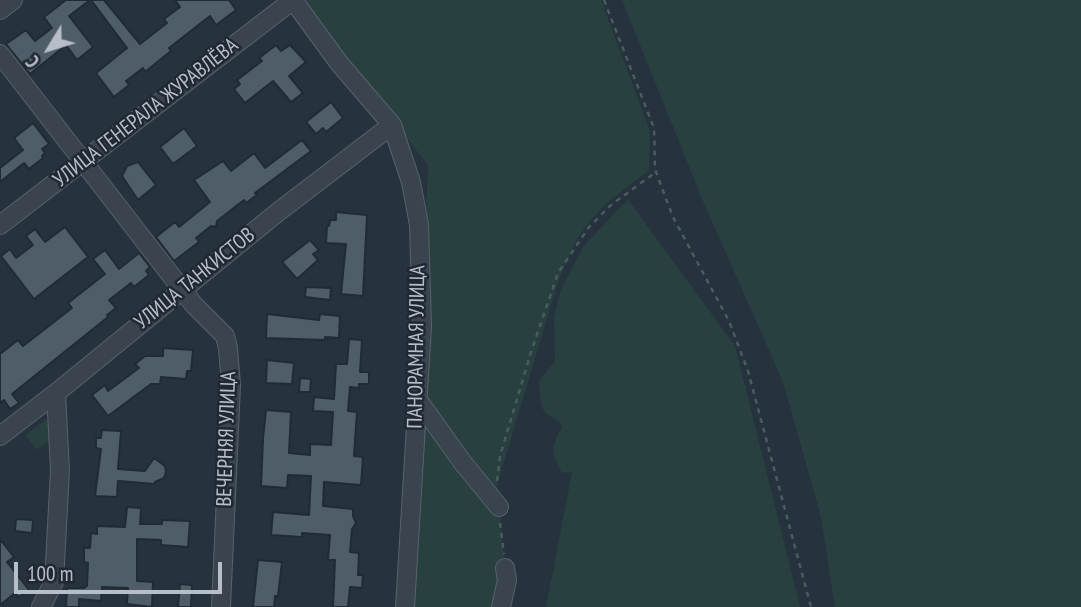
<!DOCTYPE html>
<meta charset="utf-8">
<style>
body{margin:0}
#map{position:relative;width:1081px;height:607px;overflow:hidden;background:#26323e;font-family:"PT Sans Narrow",sans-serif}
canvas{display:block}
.north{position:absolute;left:14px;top:14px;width:70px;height:70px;-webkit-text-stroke:5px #1f2933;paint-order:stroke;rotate:232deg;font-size:19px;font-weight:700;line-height:28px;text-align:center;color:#b6bfc9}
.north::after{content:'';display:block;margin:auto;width:24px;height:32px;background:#b6bfc9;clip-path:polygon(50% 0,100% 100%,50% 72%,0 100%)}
.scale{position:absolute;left:14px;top:562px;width:208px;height:32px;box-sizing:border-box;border:4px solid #b6bfc9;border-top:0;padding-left:9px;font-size:21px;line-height:24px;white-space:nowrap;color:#b6bfc9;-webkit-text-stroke:5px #1f2933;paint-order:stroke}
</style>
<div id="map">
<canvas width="1081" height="607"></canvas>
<div class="north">С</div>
<div class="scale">100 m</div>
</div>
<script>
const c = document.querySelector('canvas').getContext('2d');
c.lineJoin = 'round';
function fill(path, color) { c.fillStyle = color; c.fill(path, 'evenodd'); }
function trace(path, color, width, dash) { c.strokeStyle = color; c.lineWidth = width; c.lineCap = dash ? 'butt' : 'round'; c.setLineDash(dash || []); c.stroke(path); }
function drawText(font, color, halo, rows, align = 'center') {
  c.font = font + ' "PT Sans Narrow",sans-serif'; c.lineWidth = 5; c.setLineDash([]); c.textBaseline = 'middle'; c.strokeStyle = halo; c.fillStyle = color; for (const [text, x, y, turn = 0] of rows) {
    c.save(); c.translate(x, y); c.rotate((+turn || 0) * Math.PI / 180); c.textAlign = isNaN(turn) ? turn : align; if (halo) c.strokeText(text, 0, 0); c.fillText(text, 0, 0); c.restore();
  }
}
const green = new Path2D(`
 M298 0H601L650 131 649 170 607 203 591 220 575 242 558 282 497 485 505 568 493 607H409L428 165Z
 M622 0H1081V607H835L821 517 783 382 702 199Z
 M627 198 735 346 800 607H546L572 472 562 473C551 451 550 449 562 427L559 421C537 412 541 403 539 381L555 361 554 318 561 289 583 247 623 204H626Z
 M47 419 50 440 37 450 25 435Z`);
const building = new Path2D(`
 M66 0H90L69 16 93 47 77 60 66 45 30 74 6 44 26 30 35 41 52 28 44 17Z
 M91 0H104L140 44 167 23 164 19 180 7 175 0H229L236 10 216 25 210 16 169 48 171 51 145 72 143 68 126 81 129 85 114 97 96 73 127 48Z
 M276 45 281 51 290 45 306 62 289 76 303 93 291 102 273 81 245 103 234 89 240 84 237 80 262 61 259 58Z
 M331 102 343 118 326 132 323 128 316 134 306 122Z
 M33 123 49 144 42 149 45 153 42 156 43 158 29 169 24 163 0 182V168L23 150 14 138Z
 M184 128 197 146 173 164 160 147Z
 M302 140 311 151 255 193 257 195 246 203 244 200 217 221 216 227 211 226 196 238 199 242 174 261 156 237 175 222 179 227 210 202 194 180 223 161 231 171 254 153 265 168Z
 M138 162 156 185 138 200 122 176 127 166Z
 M336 212 367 215 363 296 341 294 346 244 326 243 327 226H329L330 220H336Z
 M65 227 88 257 34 299 1 256 10 249 16 258 33 245 26 236 35 229 45 242Z
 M310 240 319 250 313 254 318 260 297 279 282 262Z
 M105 250 119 269 139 253 150 267 146 271 149 275 134 287 131 283 109 300 116 308 107 315 108 317 12 394 19 403 10 409 4 400 0 403V354L18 340 23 346 72 308 68 303 105 274 93 259Z
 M306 287 331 288 330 300 305 297Z
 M267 314 319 320 320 314 340 316 339 338 325 337V340L266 338Z
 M349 339 362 340 360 372H369V384H359V388L350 387 348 411 357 412 354 456 363 457 361 485 324 482 323 506 353 509V516L356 523 352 529 350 552 359 553 358 575H363L362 588 350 587 348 607H333L335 560H328L330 535 302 533V537L271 535 273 512 309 515 311 476 288 475 287 488 261 486 263 439 266 410 291 412 289 453 310 455V444L331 445 333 412 313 411 314 397 334 399 336 364H347Z
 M163 348 193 350 191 371H187L186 379 161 377 160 384H151L108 416 92 395 105 385 108 391 139 368 135 364 145 356H163Z
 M267 360 294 363 292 384 266 383Z
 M300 378 311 379 310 392H299Z
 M102 430 121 431 118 469 145 471 154 458 165 466 166 472 164 478 155 482V484L118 481 117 497 95 496 101 449 96 448V438H101Z
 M127 507 141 508 140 524H162V520L190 521 188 547 161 545V540L137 539V581L153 582 152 607 127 604 128 588 102 587 101 601 79 599V607H66L67 588H84L87 586 88 563 84 562V548H90L91 533 97 534V526L125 527Z
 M16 519 33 520 32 533 15 531Z
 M0 539 14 557 7 562 29 590 19 597 15 593 0 605Z
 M258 560 282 562 278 596H275L274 607H253Z
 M180 584 192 585 191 607H178Z`);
const path = new Path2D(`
 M604 0 654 128 655 169 666 199 674 219 729 321 748 371 811 607
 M497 481 500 456 531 352 558 273 589 227 611 205 656 172
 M500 523 504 554`);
const minor = new Path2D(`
 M293 0 339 63 392 125 411 182 419 225 422 326 405 607
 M0 10 13 0
 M0 54 194 305 225 336 228 348 231 385 221 607
 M0 225 293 0
 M418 400 463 463 499 507
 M0 436 56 393 278 212 392 125
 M41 607 54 582 60 470 56 393
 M501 607 507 580 505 568`);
const streetNames = [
 ["УЛИЦА ГЕНЕРАЛА ЖУРАВЛЁВА",146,113,-38],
 ["УЛИЦА ТАНКИСТОВ",195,279,-39],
 ["ПАНОРАМНАЯ УЛИЦА",417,347,-89],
 ["ВЕЧЕРНЯЯ УЛИЦА",227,439,-88]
];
fill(green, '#294040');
fill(building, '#4f5d69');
trace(building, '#212b35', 2);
trace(minor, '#58626c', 20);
trace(path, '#485d5e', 2.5, [5, 5]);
trace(minor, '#3a444e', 18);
drawText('21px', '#b6bfc9', '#1f2933', streetNames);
</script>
